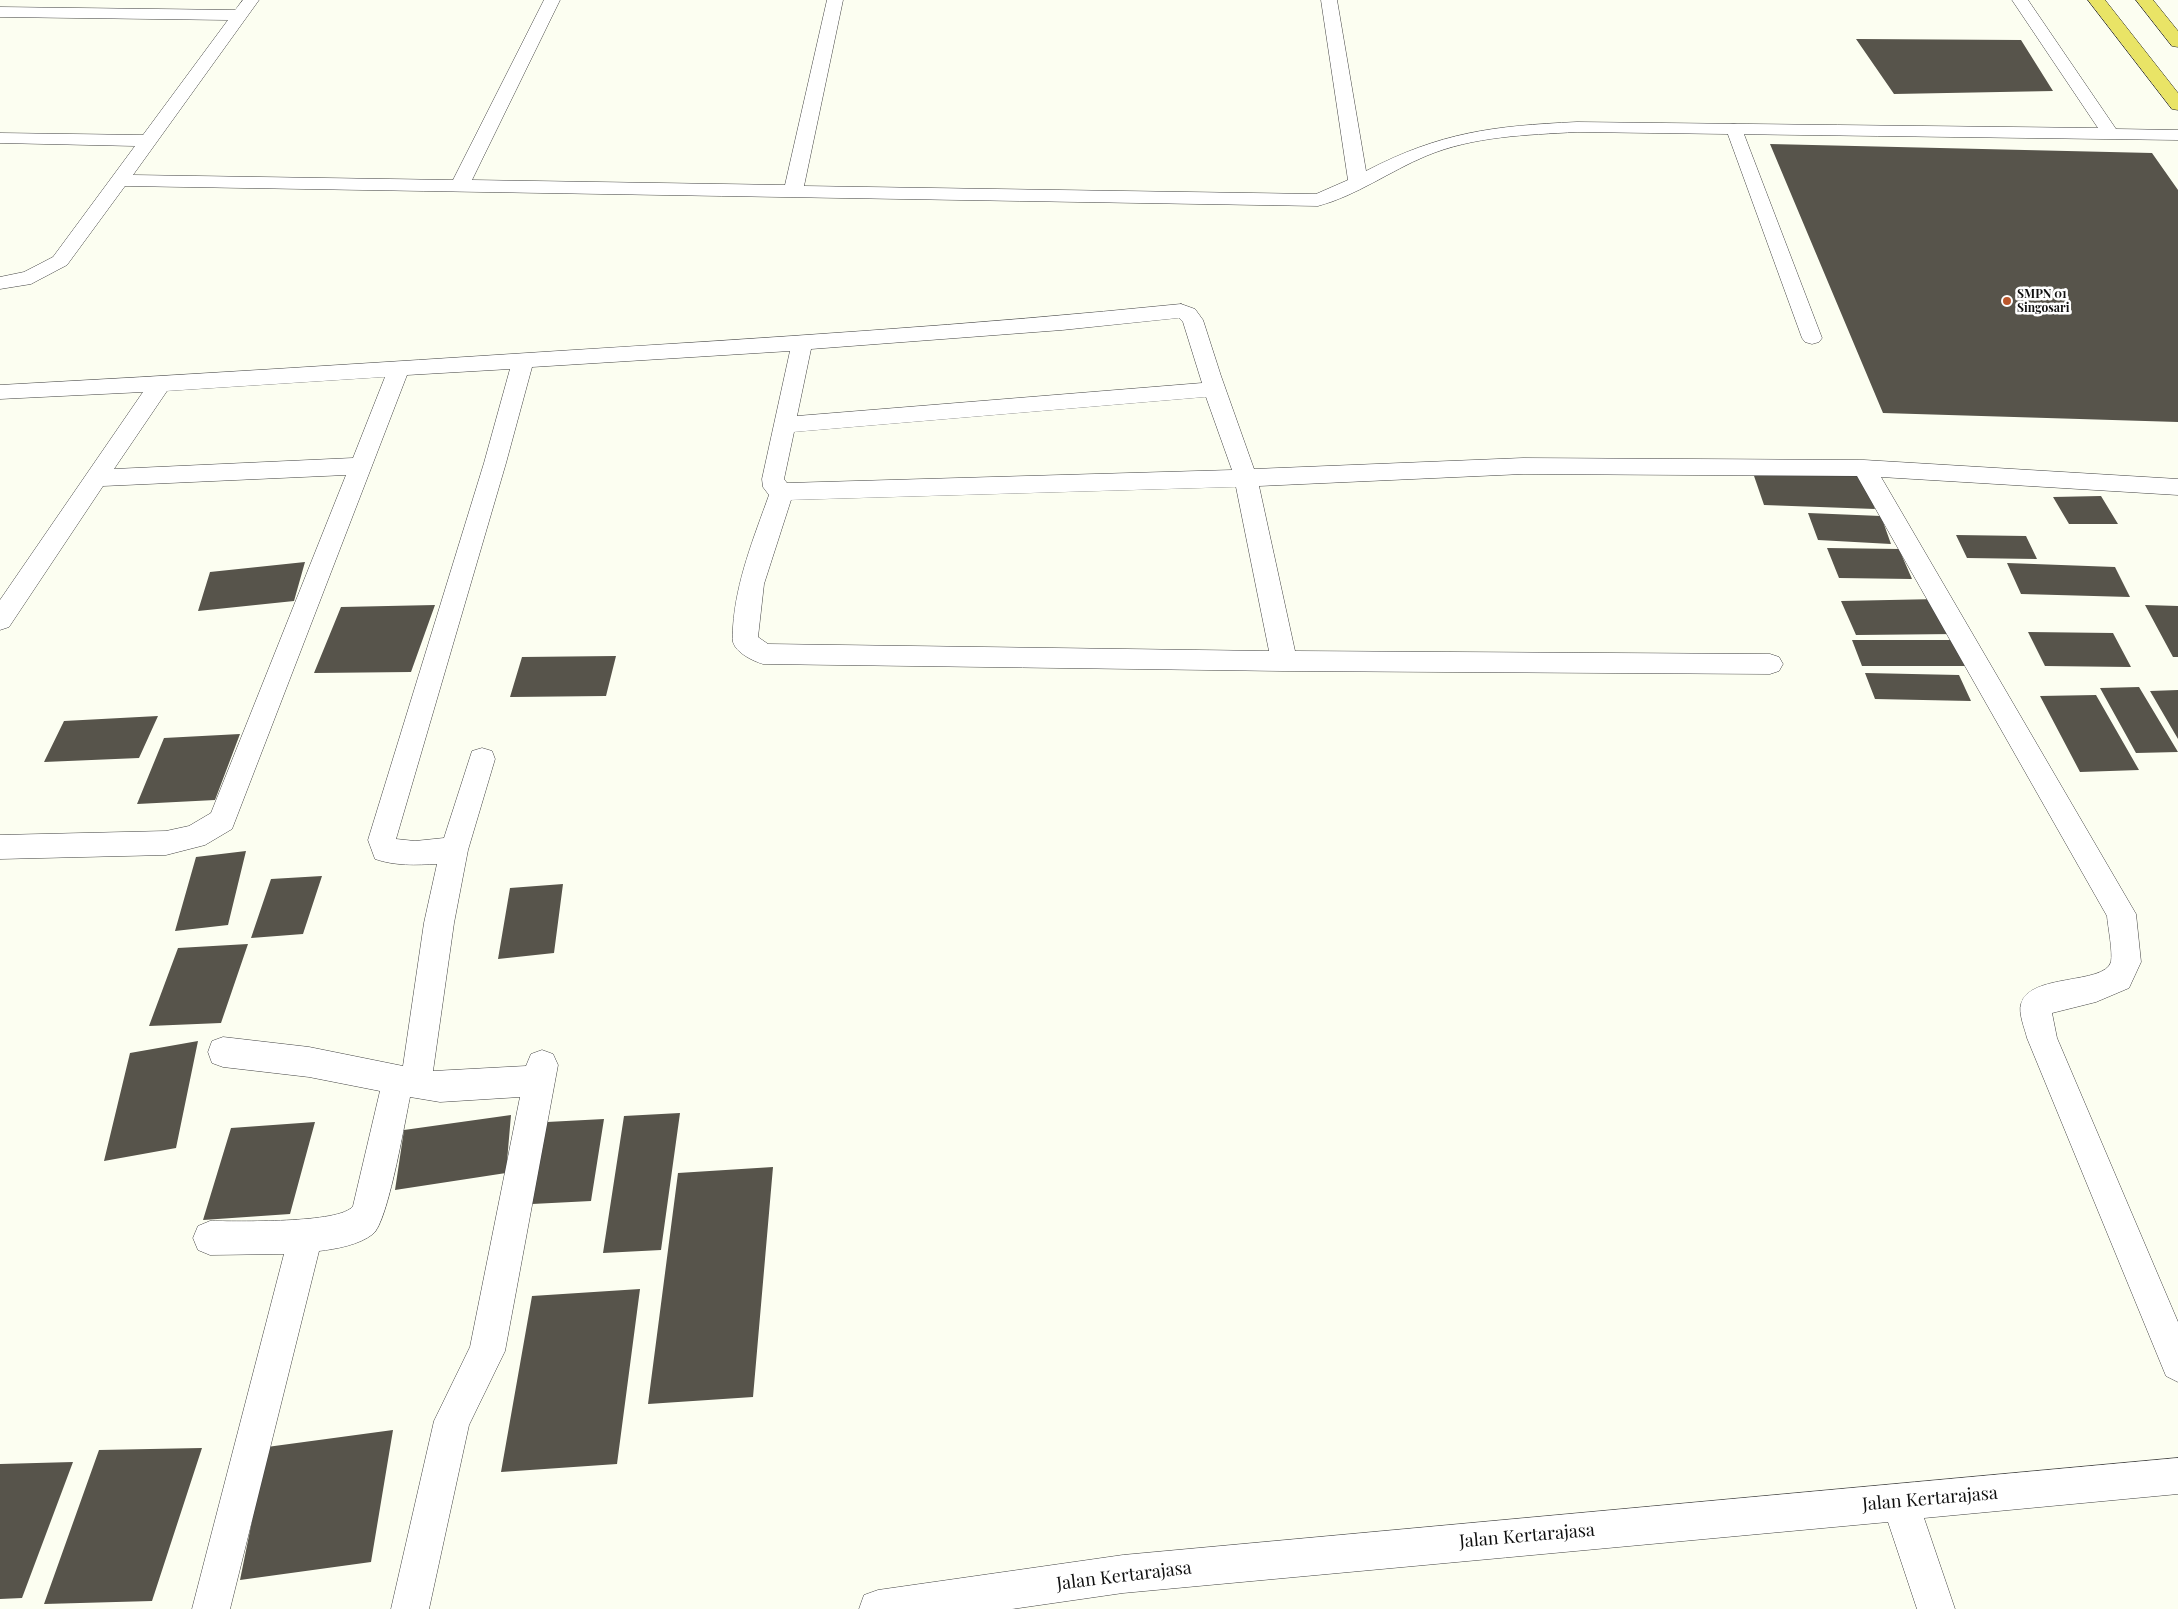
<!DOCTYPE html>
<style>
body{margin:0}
canvas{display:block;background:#fcfef1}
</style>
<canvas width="2178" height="1609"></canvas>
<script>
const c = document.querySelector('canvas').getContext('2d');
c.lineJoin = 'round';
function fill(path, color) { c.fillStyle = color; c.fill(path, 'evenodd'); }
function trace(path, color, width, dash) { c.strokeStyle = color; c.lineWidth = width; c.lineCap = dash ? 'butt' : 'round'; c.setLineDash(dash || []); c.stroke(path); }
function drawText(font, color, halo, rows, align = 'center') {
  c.font = font + ' "Playfair Display",serif'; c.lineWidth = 5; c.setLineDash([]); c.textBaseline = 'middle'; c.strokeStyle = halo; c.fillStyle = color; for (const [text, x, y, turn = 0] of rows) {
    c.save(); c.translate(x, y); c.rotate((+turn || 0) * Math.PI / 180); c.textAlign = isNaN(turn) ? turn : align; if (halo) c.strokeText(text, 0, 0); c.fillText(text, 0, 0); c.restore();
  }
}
const building = new Path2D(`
 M1856 39 2021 40 2053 91 1894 94Z
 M1770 144 2152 153 2178 190V422L1883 413Z
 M1753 473 1862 476 1875 509 1764 505Z
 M2101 496 2118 524H2069L2053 497Z
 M1808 513 1881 516 1891 544 1818 540Z
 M1956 535 2026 536 2037 559 1967 558Z
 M1827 548 1899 549 1912 579 1839 578Z
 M305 562 294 601 198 611 210 572Z
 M2007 563 2115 567 2130 597 2021 594Z
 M1938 599 1956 634 1856 635 1841 601Z
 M435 605 411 672 314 673 341 607Z
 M2145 605 2178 606V657H2173Z
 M2028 632 2113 633 2131 667 2045 666Z
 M1852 640H1960L1972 666H1862Z
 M616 656 606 696 510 697 522 657Z
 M1865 673 1959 675 1971 701 1875 699Z
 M2139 687 2178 752 2136 753 2100 688Z
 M2178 690V739L2150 691Z
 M2096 695 2139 770 2080 772 2040 696Z
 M158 716 139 758 44 762 64 721Z
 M240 734 215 800 137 804 164 738Z
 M246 851 228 925 175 931 196 857Z
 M322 876 303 934 251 938 271 879Z
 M563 884 554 953 498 959 510 888Z
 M248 944 221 1023 149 1026 178 948Z
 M198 1041 176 1148 104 1161 130 1053Z
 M680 1113 661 1250 603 1253 624 1116Z
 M511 1115 506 1173 395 1190 404 1130Z
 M604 1119 591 1201 532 1204 547 1122Z
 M315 1122 290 1214 203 1220 231 1128Z
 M773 1167 753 1397 648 1404 678 1173Z
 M640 1289 617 1464 501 1472 532 1296Z
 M393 1430 371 1562 240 1580 267 1447Z
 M202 1448 152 1601 44 1604 99 1450Z
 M73 1462 22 1598 0 1599V1464Z`);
const service = new Path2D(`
 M1734 124 1740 125 1742 129 1822 338 1819 342 1812 344 1805 342 1802 338 1726 129 1728 125Z`);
const minor = new Path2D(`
 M243 0H259L133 175 453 180 544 0H560L472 180 785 185 827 0H843L804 186 1316 194 1348 180 1321 0H1337L1366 171C1441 132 1493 126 1577 122L2098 128 2012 0H2028L2116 129 2178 130V140L1577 132C1526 135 1474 136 1426 156 1390 171 1356 196 1318 206L125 186 67 265 31 284 0 289V277L24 272 53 257 135 146 0 143V133L143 135 228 20 0 17V7L235 10Z
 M1181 304 1195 309 1203 320 1221 376 1254 469 1523 458 1864 460 2178 479V495L1881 477 2136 914 2141 962 2129 988 2096 1002 2052 1013 2057 1038 2178 1322V1382L2166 1376 2027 1038C2025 1029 2018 1013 2021 1004 2029 973 2104 985 2111 962 2113 952 2108 927 2107 916L1857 476 1523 474 1259 486 1295 651 1770 654 1779 657 1783 664 1779 671 1770 674 1282 671 763 664C753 661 736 653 733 642 732 638 733 632 733 627 736 581 754 537 769 495L763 487 762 479 790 351 532 367 506 463 396 839 415 841 444 838 472 751 482 748 492 751 495 759 468 850 454 923 433 1071 526 1066 531 1054 542 1050 553 1054 558 1065 505 1351 469 1425 429 1609H391L434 1421 470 1347 520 1097 440 1102 410 1097C405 1121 388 1222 373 1234 359 1245 336 1249 319 1251L230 1609H192L284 1254 210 1255 198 1250 193 1238 198 1226 210 1221C235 1221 341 1224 353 1206L380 1091 309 1077 223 1067 212 1063 208 1052 212 1041 223 1037 309 1047 403 1066 424 923 437 864C416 865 395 866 375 859L368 840 484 463 510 369 407 375 232 829 205 845 166 855 0 859V835L166 831 189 826 211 813 346 475 103 486 9 627 0 630V600L143 392 0 399V385C186 375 372 363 558 351 766 338 974 325 1181 304ZM1179 318 1183 322 1202 383 797 416 811 349 1062 330ZM385 377 353 458 114 469 167 391ZM1206 397 1232 470 787 483 784 479 794 432ZM1236 487 1269 651 768 644 758 637 764 584 791 500Z
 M2178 1458V1494L1924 1518 1955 1609H1917L1888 1522 1123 1593 1012 1609H859L864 1595 878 1590 1123 1555Z`);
const trunk = new Path2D(`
 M2088 0H2105L2178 93V110L2172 109Z
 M2136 0H2153L2178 31V47L2172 46Z`);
const markers = [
 [2007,301,5,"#ba572c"]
];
const farPoinames = [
 ["SMPN 01",2017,294],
 ["Singosari",2017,308]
];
const nearStreetnames = [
 ["Jalan Kertarajasa",1930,1499,-5],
 ["Jalan Kertarajasa",1527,1536,-5],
 ["Jalan Kertarajasa",1124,1576,-7]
];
fill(building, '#57544b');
trace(service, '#424242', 1);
trace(minor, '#424242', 1);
trace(trunk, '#202020', 1);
fill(service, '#fff');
fill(minor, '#fff');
fill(trunk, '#e9e466');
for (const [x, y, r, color] of markers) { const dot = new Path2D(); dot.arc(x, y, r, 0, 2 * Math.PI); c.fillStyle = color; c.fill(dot); trace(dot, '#fff', 2); }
drawText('bold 12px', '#0f0f0f', '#fff', farPoinames, 'left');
drawText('18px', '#0f0f0f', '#fff', nearStreetnames);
</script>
